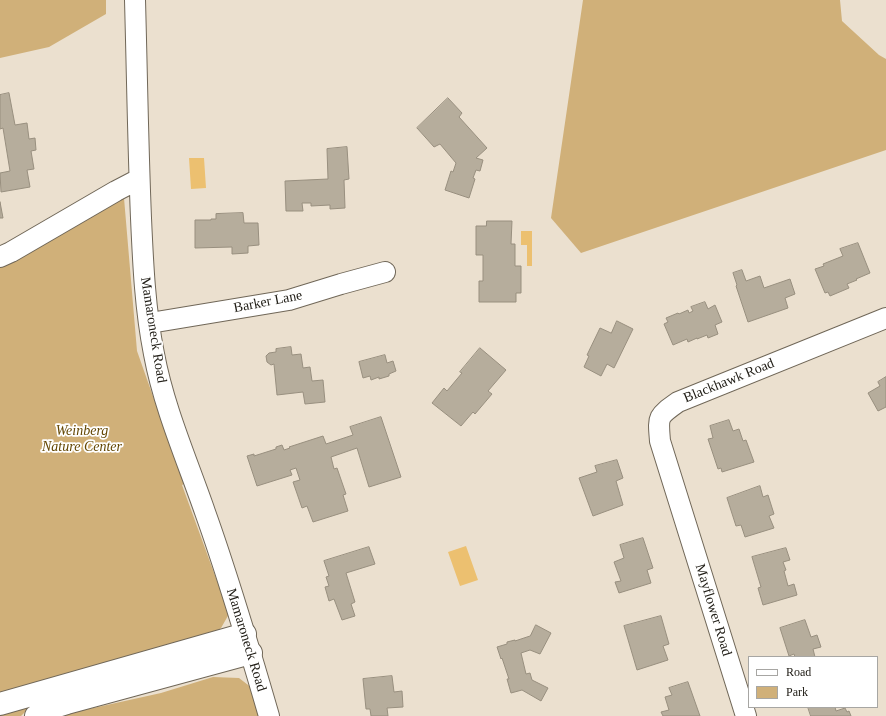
<!DOCTYPE html>
<style>
body{margin:0}
#map{position:relative;width:886px;height:716px;overflow:hidden;background:#ebe0cf;font-family:Georgia,serif}
canvas{display:block}
.legend{position:absolute;left:748px;top:656px;width:130px;height:52px;box-sizing:border-box;background:#fff;border:1px solid #a7a6a3;margin:0;padding:5px 7px;list-style:none;font-size:12px;color:#232019}
.legend li{display:flex;align-items:center;gap:8px;height:20px}
.legend b{width:20px;border:1px solid #a7a6a3}
</style>
<div id="map">
<canvas width="886" height="716"></canvas>
<ul class="legend">
<li><b style="height:5px;background:#fff"></b>Road</li>
<li><b style="height:11px;background:#d0b079"></b>Park</li>
</ul>
</div>
<script>
const c = document.querySelector('canvas').getContext('2d');
c.lineJoin = 'round';
function fill(path, color) { c.fillStyle = color; c.fill(path, 'evenodd'); }
function trace(path, color, width, dash) { c.strokeStyle = color; c.lineWidth = width; c.lineCap = dash ? 'butt' : 'round'; c.setLineDash(dash || []); c.stroke(path); }
function drawText(font, color, halo, rows, align = 'center') {
  c.font = font + ' Georgia,serif'; c.lineWidth = 3.5; c.setLineDash([]); c.textBaseline = 'middle'; c.strokeStyle = halo; c.fillStyle = color; for (const [text, x, y, turn = 0] of rows) {
    c.save(); c.translate(x, y); c.rotate((+turn || 0) * Math.PI / 180); c.textAlign = isNaN(turn) ? turn : align; if (halo) c.strokeText(text, 0, 0); c.fillText(text, 0, 0); c.restore();
  }
}
const green = new Path2D(`
 M0 0H106V14L49 47 0 58Z
 M583 0H840L842 21 879 55 886 59V150L581 253 551 218Z
 M124 198 137 351 184 484 182 485 229 614 221 628 207 639 0 697V262Z
 M213 677 239 678 252 688 260 716H57L161 693Z
 M23 704 27 710 21 716H0V711Z`);
const water = new Path2D(`
 M189 158H204L206 188 191 189Z
 M521 231H532V266H527V245H521Z
 M466 546 478 580 460 586 448 552Z`);
const building = new Path2D(`
 M9 93 15 125 27 123 29 139 35 138 36 150 31 151 34 169 27 170 30 187 1 192 0 173 10 171 3 128 0 129V95Z
 M448 98 462 113 459 117 487 148 476 158 483 160 480 171 476 170 473 178 475 179 469 198 445 190 451 171 453 172 456 163 440 144 434 147 417 128Z
 M347 147 349 179 344 180 345 208 330 209V205L311 206V203H302L303 211H286L285 181 328 179 327 149Z
 M0 202 3 218H0Z
 M243 213 244 223H258L259 245 248 246V253L232 254V247L195 248V220H211V219H216V214Z
 M487 221H512L511 244H515V266H521V293H516V302H479V281H483V255H476V226H486Z
 M858 243 870 273 856 279 857 280 847 284 849 288 830 296 828 292 825 293 815 269 824 266 823 264 843 256 840 249Z
 M742 270 746 281 760 276 764 288 790 279 795 294 785 298 788 308 748 322 736 286 737 285 733 273Z
 M705 302 708 309 715 305 722 322 715 325 718 334 708 338 707 335 697 339V338L688 342 687 339 673 345 664 324 668 322 666 318 678 313 679 314 688 310 689 313 693 311 691 307Z
 M617 321 633 329 614 368 607 364 601 376 584 367 589 356 587 355 600 328 611 333Z
 M291 347 292 355 301 354 303 368 310 367 312 381 323 380 325 402 305 404 303 392 277 395 274 364 271 365 267 362 266 356 269 353 276 352V349Z
 M480 348 506 370 488 391 492 394 475 414 473 412 461 426 432 403 444 388 447 391 462 373 460 372Z
 M385 355 387 363 393 361 396 371 389 374V376L379 379V377L371 380 370 376 363 378 359 362Z
 M886 377V407L878 411 868 393 880 386 878 382Z
 M381 417 401 477 369 487 357 448 331 457 334 469 337 468 346 494 343 495 348 511 313 522 307 506 302 508 293 482 300 480 296 468 290 470 292 475 257 486 247 456 254 454V456L276 449V447L282 445 284 450 290 448 289 447 323 436 326 444 353 435 350 427Z
 M729 420 733 431 739 429 743 441 746 440 754 462 722 472 721 468 718 469 708 439 713 438 710 426Z
 M617 460 623 478 616 481 623 505 593 516 579 478 597 472 595 466Z
 M760 486 763 497 768 495 774 514 769 516 774 528 745 537 741 525 736 526 727 498Z
 M643 538 653 568 647 570 651 583 619 593 615 582 621 581 614 562 624 558 620 545Z
 M369 547 375 564 346 573 355 602 351 604 355 616 342 620 334 599 329 601 325 587 329 586 326 577 329 576 324 561Z
 M786 548 790 560 783 562 786 570 784 571 788 586 794 584 797 595 763 605 758 588 761 587 752 557Z
 M661 616 669 644 663 646 668 660 637 670 624 626Z
 M805 620 811 637 817 635 821 647 813 649 815 657H795L794 654 789 656 780 628Z
 M536 625 551 633 540 654 530 650 521 653 526 674 530 673 532 680 548 688 541 701 522 690 511 693 507 679H509L502 658 501 659 497 647 507 644V642L515 640V641L530 636Z
 M392 676 394 692 402 691 403 707 387 708 388 716H371L370 709H366L363 679Z
 M688 682 700 716H663L661 712 669 710 665 697 672 695 669 688Z
 M808 707H835L836 711 845 708 847 712 849 711 851 716H811Z`);
const minor = new Path2D(`
 M135 0C137 73 138 145 141 218 143 263 145 309 154 354 164 408 187 460 205 512 229 579 249 647 269 716
 M0 257 11 252 116 191 139 179
 M150 323 289 300 341 284 385 272
 M746 716 660 441C658 416 657 417 678 402L886 318`);
const highway = new Path2D(`
 M0 704 245 634
 M36 716 54 707 67 703 251 653`);
const streetNames = [
 ["Barker Lane",268,302,-11],
 ["Mamaroneck Road",153,330,81],
 ["Blackhawk Road",729,381,-22],
 ["Mayflower Road",713,610,73],
 ["Mamaroneck Road",246,640,73]
];
const parkNames = [
 ["Weinberg",82,431],
 ["Nature Center",82,447]
];
fill(green, '#d0b079');
fill(water, '#ecc070');
fill(building, '#b6ad9c');
trace(building, '#988f7f', 1);
trace(minor, '#706758', 22);
trace(highway, '#706758', 24);
trace(minor, '#fff', 20);
trace(highway, '#fff', 22);
drawText('14px', '#232019', '#fff', streetNames);
drawText('italic 14px', '#634602', '#fff', parkNames);
</script>
